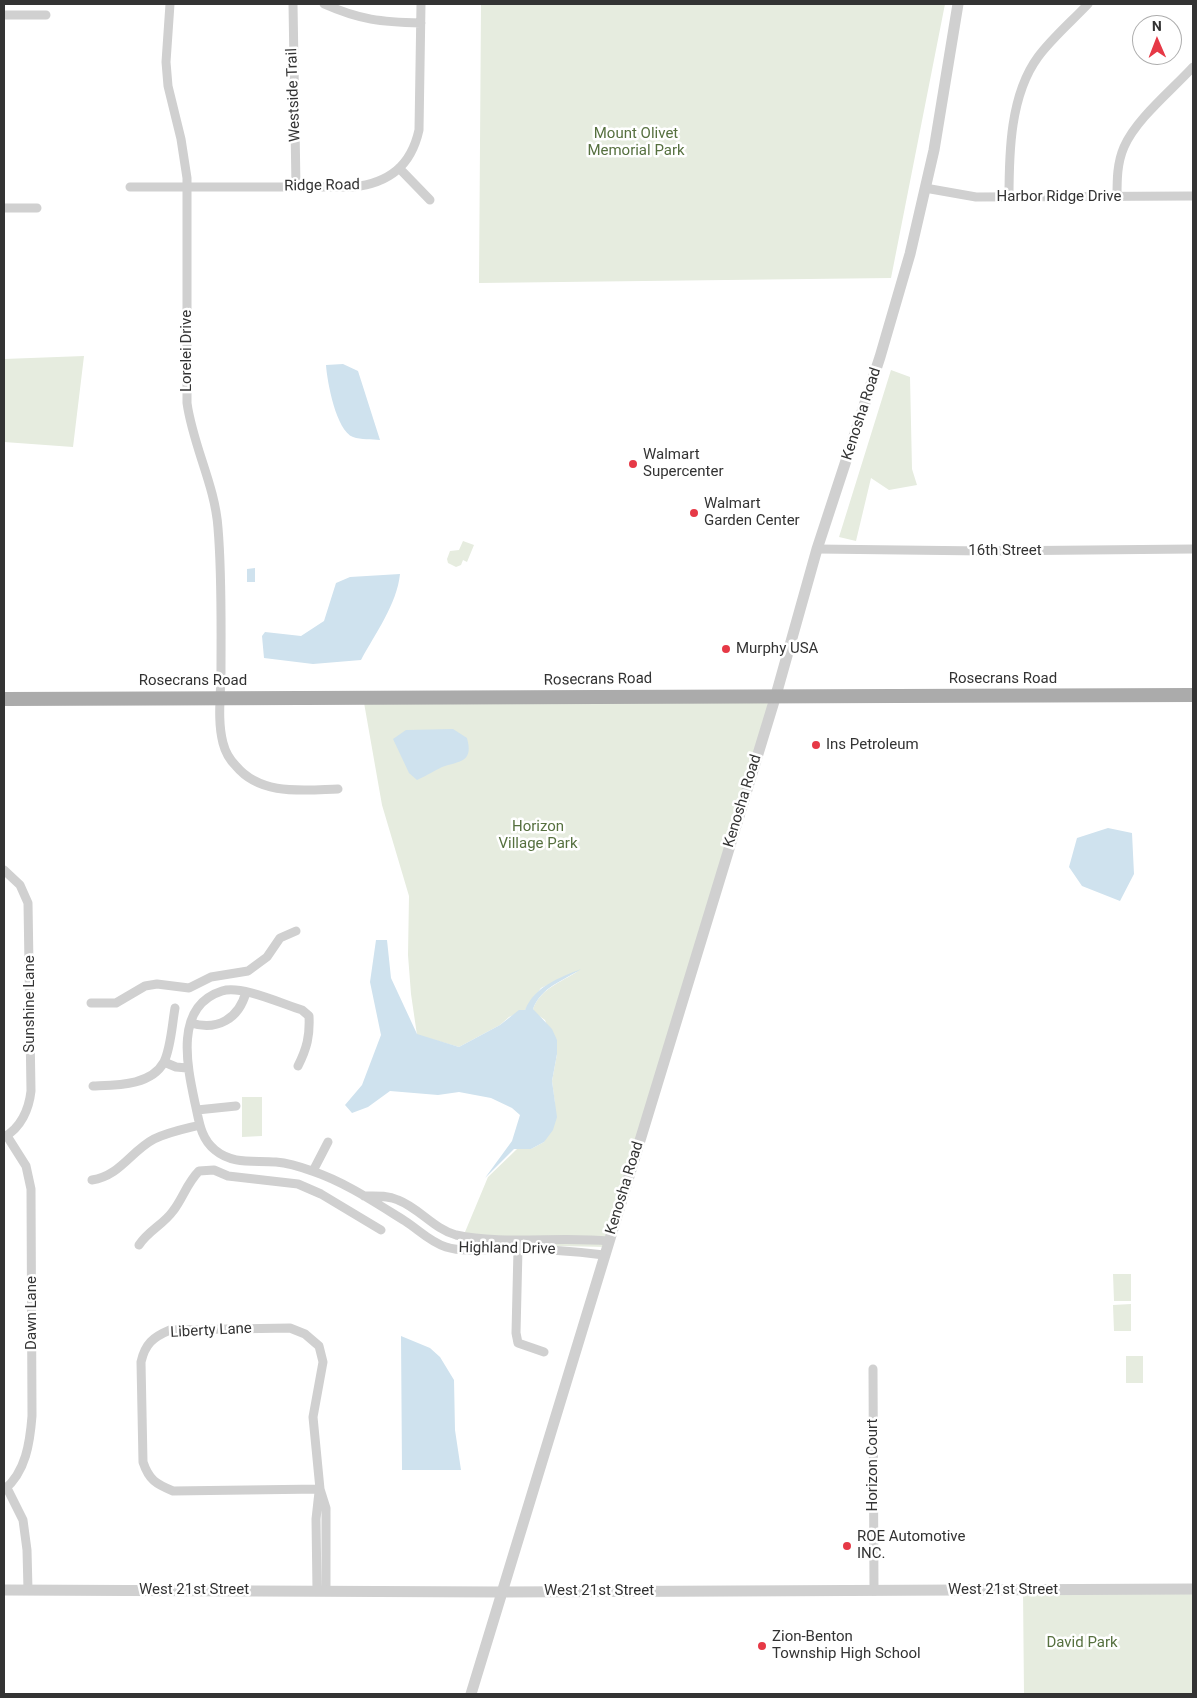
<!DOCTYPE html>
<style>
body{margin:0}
#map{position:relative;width:1197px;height:1698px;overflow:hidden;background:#fff;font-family:Roboto,sans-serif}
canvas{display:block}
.frame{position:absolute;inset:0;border:5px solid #333;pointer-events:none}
.north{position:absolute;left:1132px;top:15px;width:50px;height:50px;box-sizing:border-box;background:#fff;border:1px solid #adadad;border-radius:50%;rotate:359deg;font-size:14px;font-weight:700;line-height:20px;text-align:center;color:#333}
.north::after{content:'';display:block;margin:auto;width:18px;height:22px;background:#e63946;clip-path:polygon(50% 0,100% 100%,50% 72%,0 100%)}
</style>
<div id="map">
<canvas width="1197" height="1698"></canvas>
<div class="frame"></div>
<div class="north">N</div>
</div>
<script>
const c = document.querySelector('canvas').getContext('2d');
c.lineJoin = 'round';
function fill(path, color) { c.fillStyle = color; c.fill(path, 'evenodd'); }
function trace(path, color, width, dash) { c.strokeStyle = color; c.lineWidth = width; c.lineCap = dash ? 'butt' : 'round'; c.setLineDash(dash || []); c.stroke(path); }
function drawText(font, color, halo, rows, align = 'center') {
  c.font = font + ' Roboto,sans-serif'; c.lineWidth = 5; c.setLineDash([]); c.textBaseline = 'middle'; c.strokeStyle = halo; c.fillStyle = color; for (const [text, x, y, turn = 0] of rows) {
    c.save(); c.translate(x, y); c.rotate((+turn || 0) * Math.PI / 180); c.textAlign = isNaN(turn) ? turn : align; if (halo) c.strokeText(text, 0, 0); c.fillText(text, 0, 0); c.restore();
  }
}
const green = new Path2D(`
 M481 4H945L891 278 479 283Z
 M84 356 73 447 4 442V359Z
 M891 370 910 377 912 469 917 485 889 490 871 478 856 541 839 537Z
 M463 541 474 545 467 562 463 560 461 565 456 567 448 563 447 559 450 551 459 550Z
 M776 695 607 1247 460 1244 488 1177 517 1149H531L544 1142 555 1104 552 1081 557 1054 545 1020 535 1013 533 1009C541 988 560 983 578 971L541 988 525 1010 509 1017 500 1025 459 1047 417 1035 411 994 408 955 409 896 382 805 363 697Z
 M242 1097H262V1136L242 1137Z
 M1113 1274H1131V1301H1114Z
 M1131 1304V1331H1114L1113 1305Z
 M1126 1356H1143V1383H1126Z
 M1023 1591 1193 1594V1694H1024Z`);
const water = new Path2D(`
 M343 364 358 371 380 440C372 439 361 440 353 437 336 431 327 381 326 365Z
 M255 568V582H247V569Z
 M400 574C397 604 375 634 361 660L313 664 264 658 262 636 265 632 301 636 324 621 336 583 350 577Z
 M453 729 467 738C473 760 463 761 445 766 436 769 427 776 417 780L409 773 393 739 406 730Z
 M1108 828 1132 833 1134 874 1120 901 1082 886 1069 867 1077 838Z
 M376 940H387L391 978 417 1034 459 1047 500 1025 519 1010H525C535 986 559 978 581 969 563 981 541 987 533 1009L552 1029 557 1040V1054L552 1081 557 1117 553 1130 544 1142 531 1149H514L485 1178 512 1141 520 1115 512 1108 491 1098 459 1092 438 1095 390 1091 368 1107 352 1113 345 1105 362 1085 381 1035 370 982Z
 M401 1336 430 1348 440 1357 454 1380 455 1430 461 1470H402Z`);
const minor = new Path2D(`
 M170 4 166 62 168 86 181 139 187 178V403C193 446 215 485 218 528 222 575 221 623 221 671 221 694 217 720 223 743 225 751 230 760 236 766 261 796 303 790 338 789
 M293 4 296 187
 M324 4C360 20 381 22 421 23
 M4 15H46
 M399 168 430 200
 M130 187H353C389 183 411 166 419 130L421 4
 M925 188 976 197 1193 196
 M1117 197C1117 180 1117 163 1124 147 1136 119 1172 90 1193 67
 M1009 198C1009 153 1010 95 1038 57 1052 38 1072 21 1088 4
 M4 208H37
 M817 549 985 551 1193 549
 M4 870 20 885 28 903 31 1091C29 1109 21 1128 4 1137
 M91 1003H116L145 986 157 984 189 988 211 977 248 971 267 957 280 938 296 931
 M191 1023C217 1031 239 1019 246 992
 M164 1062 176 1067 187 1068
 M298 1066C307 1048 310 1036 309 1016L302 1010C282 1004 242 985 222 991 174 1006 187 1066 195 1103 199 1120 200 1138 215 1150 233 1165 254 1160 276 1162 287 1163 301 1167 312 1171 345 1182 376 1203 405 1221 419 1230 430 1242 446 1247 465 1253 491 1249 510 1249 542 1249 573 1251 604 1255
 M93 1086C116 1085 151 1086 164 1062 171 1047 172 1025 175 1008
 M197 1110 236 1106
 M313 1171 328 1142
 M92 1180C120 1176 131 1151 154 1139 168 1132 184 1129 200 1125
 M364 1196C375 1196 387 1195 398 1200 419 1208 434 1229 456 1235 501 1245 561 1236 609 1241
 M139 1245C149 1230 163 1225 173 1211 183 1198 187 1183 199 1171L214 1170 228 1176 298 1184 321 1194 381 1230
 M518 1249 516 1333 518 1343 544 1352
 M290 1328 305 1334 319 1346 323 1362 313 1417 320 1489 173 1491C156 1484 149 1480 143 1462L141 1362C145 1344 153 1337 170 1330Z
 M873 1369 874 1591
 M7 1488 23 1520 27 1550 28 1590
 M320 1489 326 1508V1591
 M4 1490C26 1472 30 1442 32 1416L31 1189 26 1166 7 1136
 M317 1591 316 1519 319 1492`);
const tertiary = new Path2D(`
 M4 1590 502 1592 1193 1589
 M471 1694 776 695 817 549 880 357 910 254 934 150 958 4`);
const primary = new Path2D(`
 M4 699 1193 695`);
const markers = [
 [633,464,5,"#e63946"],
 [694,513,5,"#e63946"],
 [726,649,5,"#e63946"],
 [816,745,5,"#e63946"],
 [847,1546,5,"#e63946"],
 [762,1646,5,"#e63946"]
];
const streetNames = [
 ["Westside Trail",294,95,-92],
 ["Ridge Road",322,186,-1],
 ["Harbor Ridge Drive",1059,197],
 ["Lorelei Drive",187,351,-90],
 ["Kenosha Road",862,414,-72],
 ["16th Street",1005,551],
 ["Rosecrans Road",1003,679],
 ["Rosecrans Road",598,680,-1],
 ["Rosecrans Road",193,681],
 ["Kenosha Road",743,801,-73],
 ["Sunshine Lane",30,1004,-90],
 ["Kenosha Road",625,1188,-73],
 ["Highland Drive",507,1249,1],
 ["Dawn Lane",32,1313,-90],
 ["Liberty Lane",211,1331,-3],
 ["Horizon Court",873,1465,-90],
 ["West 21st Street",194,1590],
 ["West 21st Street",1003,1590],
 ["West 21st Street",599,1591]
];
const parkNames = [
 ["Mount Olivet",636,134],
 ["Memorial Park",636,151],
 ["Horizon",538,827],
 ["Village Park",538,844],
 ["David Park",1082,1643]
];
const poiNames = [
 ["Walmart",643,455],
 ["Supercenter",643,472],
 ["Walmart",704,504],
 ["Garden Center",704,521],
 ["Murphy USA",736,649],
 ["Ins Petroleum",826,745],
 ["ROE Automotive",857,1537],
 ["INC.",857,1554],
 ["Zion-Benton",772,1637],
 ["Township High School",772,1654]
];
fill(green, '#e6ecdf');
fill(water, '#cfe2ee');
trace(minor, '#d0d0d0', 9);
trace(tertiary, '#d0d0d0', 11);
trace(primary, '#ababab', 14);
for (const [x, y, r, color] of markers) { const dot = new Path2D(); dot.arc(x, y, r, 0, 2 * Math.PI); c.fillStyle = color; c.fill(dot); trace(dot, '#fff', 2); }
drawText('15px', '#333', '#fff', streetNames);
drawText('15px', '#56703f', '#fff', parkNames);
drawText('15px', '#333', '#fff', poiNames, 'left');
</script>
